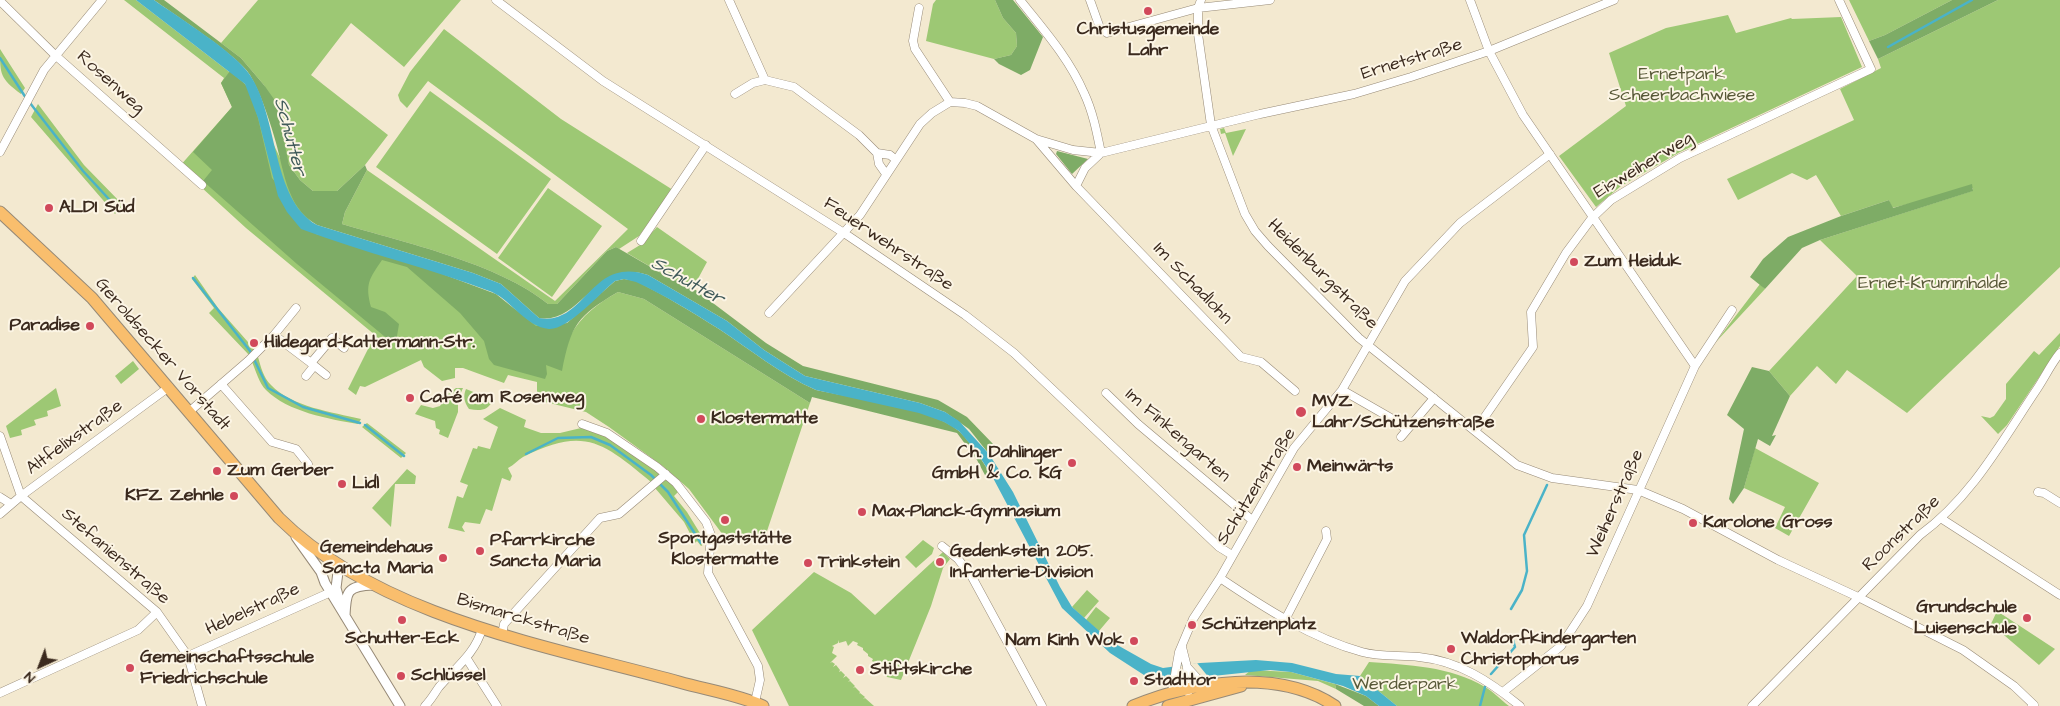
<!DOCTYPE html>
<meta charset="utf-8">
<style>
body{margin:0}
#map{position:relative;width:2060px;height:706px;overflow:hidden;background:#f3e9d0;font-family:"Architects Daughter",sans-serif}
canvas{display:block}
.north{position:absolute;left:15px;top:641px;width:50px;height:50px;-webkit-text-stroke:4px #fcf5e5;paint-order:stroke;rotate:223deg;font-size:14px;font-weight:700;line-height:20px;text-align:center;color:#3b2a1e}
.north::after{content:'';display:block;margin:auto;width:18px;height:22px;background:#3b2a1e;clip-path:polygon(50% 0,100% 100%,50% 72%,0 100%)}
</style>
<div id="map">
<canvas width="2060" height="706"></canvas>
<div class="north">N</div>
</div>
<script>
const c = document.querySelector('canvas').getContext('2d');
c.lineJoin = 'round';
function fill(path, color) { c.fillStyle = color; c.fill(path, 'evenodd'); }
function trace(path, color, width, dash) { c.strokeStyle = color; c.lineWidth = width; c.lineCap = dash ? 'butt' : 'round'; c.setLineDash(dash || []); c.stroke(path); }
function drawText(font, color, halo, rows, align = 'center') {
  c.font = font + ' "Architects Daughter",sans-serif'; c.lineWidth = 4; c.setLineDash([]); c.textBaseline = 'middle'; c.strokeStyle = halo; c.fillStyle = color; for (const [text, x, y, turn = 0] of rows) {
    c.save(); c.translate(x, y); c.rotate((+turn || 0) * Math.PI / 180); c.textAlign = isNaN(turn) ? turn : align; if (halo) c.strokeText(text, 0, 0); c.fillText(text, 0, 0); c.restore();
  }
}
const green = new Path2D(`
 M124 0H136L245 84 316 234 437 272 570 336C582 315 597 304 618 292L644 299 810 403 764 540 756 543 723 535 689 489 664 467 609 427 586 412 537 400V382L508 375 504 383 463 368H455V378L442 381 424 367 421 360 365 387 360 386 356 395 348 389 375 335 246 228 179 167 232 107 221 83 224 78Z
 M258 0H461L404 67 351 23 311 75 388 135 365 165 337 191H313L300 180 289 165 284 151V140L264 85 241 58 221 43Z
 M936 0H995L1003 18 1016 33 1017 46 1011 55 994 59 926 41 933 4Z
 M1849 0H1952L1885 35 1869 41Z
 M1998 0H2060V267L1907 413 1847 370 1836 384 1817 366 1790 396 1769 371 1857 276 1820 240 1972 191 1973 188 1892 208 1889 200 1841 216 1816 175 1807 180 1792 173 1738 200 1727 179 1854 120 1840 89 1881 68 1878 59Z
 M1728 15 1736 33 1791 18 1792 19 1841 17 1862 67 1680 152 1621 186 1596 207 1559 156 1626 106 1609 53 1666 28Z
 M444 29 561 119 673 190 639 236 619 249 616 247 607 251 557 304H548C500 264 403 242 342 224L345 212 367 170 555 301 628 229 428 81 407 108 400 101 398 95 410 72Z
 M0 49 25 88 21 94C0 78 0 75 0 49Z
 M430 91 551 179 497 254 376 167Z
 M38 104 84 165 123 205 115 214 31 117Z
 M1224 128 1226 133 1246 129 1233 156 1225 133 1221 134 1220 129Z
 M548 188 602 226 552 297 498 258Z
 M657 227 707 262 693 288 668 277 627 253 640 245Z
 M195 275 218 308 255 350 249 355 209 313 214 308 192 279Z
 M1760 284 1765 289 1715 343Z
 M2060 333V346L2007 425 1998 434 1981 416 1990 418 1994 416 2006 399V384L2034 351 2039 355Z
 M258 357C261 367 263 377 271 385 292 407 332 412 361 419L358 424C329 419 288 412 266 390 259 383 256 371 252 362Z
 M133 361 139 369 121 384 115 376Z
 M56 388 61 406 47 411 48 416 34 420 36 425 21 430 22 435 10 438 6 426Z
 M456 388H463L458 399V412L448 438 439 434 440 430 436 428 435 421 415 414 421 405 433 408 440 406 448 394Z
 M466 389 493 400C488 411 480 411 469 409 464 402 463 396 466 389Z
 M500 408 526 420 524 427 541 433H560L581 428 599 432 657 470 660 474 651 482C603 442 584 426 523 457 518 460 514 465 508 468L512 476 510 481 502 478 492 511 486 509 480 524 465 522 462 527 465 532 448 528 457 496 463 498 468 485 460 482 473 448 477 449 478 446 490 449 498 427 483 419Z
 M367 423 406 453 401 458 362 427Z
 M1755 448 1819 483 1789 536 1775 528 1785 507 1744 488Z
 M407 469 416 476 415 484H395L391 527 372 508Z
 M667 480 679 491 674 496 687 512 706 543 701 546 697 541 695 543 684 522 655 488 663 481Z
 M923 540 934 548 932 554 916 568 905 557Z
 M943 552 950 559 943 568 931 606 901 680 887 677 883 670 877 666 878 665 872 661 873 659 868 656V654L863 650V648L857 645 858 643 853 641 848 646 846 641 839 643 838 640V643L832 646 834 647 832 653 837 656 830 663 832 662 835 664 833 667 836 665 840 670 839 672 841 671 845 675 843 678 846 676 850 680 848 682 850 681 855 686 853 688 855 687 860 692 859 694 860 693 865 697 863 699 865 698 874 706H789L752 630 814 572 851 593 875 615Z
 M1087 590 1099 601 1084 618 1072 607Z
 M1096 607 1110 618 1099 631 1086 620Z
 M1997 611 2055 649 2039 665 1991 624Z
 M1369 662C1408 665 1450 666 1485 687 1494 692 1501 700 1509 706H1397L1360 676Z
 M1251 670 1291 672 1335 684 1336 689 1318 681 1245 675Z`);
const forest = new Path2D(`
 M154 0H164L241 58 264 85 276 102 289 165 300 180 313 191H337L365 165 367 170 345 212 342 224C403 242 500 264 548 304H557L607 251 616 247 668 277 693 288 766 343 803 366 938 400 967 417 995 446 989 454 969 429 945 412 920 403 805 376 764 350 727 321 648 275C596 257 581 325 539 318L501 284 473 273 317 225C285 207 284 167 274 136 268 116 260 92 250 75 240 57 175 15 154 0Z
 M995 0H1013L1043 37 1030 70 1021 75 999 64 994 59 1011 55 1017 46 1016 33 1003 18Z
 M1952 0H1998L1878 59 1869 41 1885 35Z
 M230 71 245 84 249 90 258 118 272 178 316 234 437 272 496 294 536 326 567 323 615 281 624 279 636 281C664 295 692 312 719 329 751 350 780 374 816 390 851 398 935 408 960 432 973 445 982 461 992 476L986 477 977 460 957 433 812 397 810 403 644 299 618 292C577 316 571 325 562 371L546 365 547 374 545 379 494 365 489 359 484 341 460 313 407 267 382 260C369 279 365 284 371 307L385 312 399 324 396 342 384 336 297 264 203 181 212 170 193 152 232 107 221 83Z
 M1057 151 1088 159 1072 174 1056 154Z
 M1972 184 1973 191 1820 240 1802 248 1765 289 1750 277 1763 259 1788 237 1841 216 1889 200 1893 208Z
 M1752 367 1769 371 1790 396 1772 436 1776 435 1770 446 1758 439 1744 488 1733 504 1729 499 1744 429 1727 415Z
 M1335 684 1366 696 1379 706H1364L1336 689Z`);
const water = new Path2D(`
 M136 0H154C178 17 236 53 250 75 279 118 271 199 317 225L473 273 501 284 539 318C586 326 590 255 648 275L727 321 764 350 805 376 920 403 945 412 959 421 989 454 1013 492 1060 587 1072 607 1112 642 1151 664 1163 668 1200 663 1256 660 1292 663 1336 674 1360 676 1397 706H1379L1366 696 1343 686 1291 672 1270 670 1165 681 1144 675 1110 653 1062 608 992 476 976 451 959 431 944 422 919 413 816 390C780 374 751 350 719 329 692 312 664 295 636 282L624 279 615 281C600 293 568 330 549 329 526 327 512 301 492 292 430 268 364 253 301 229L287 212 278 196 258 118 245 84Z`);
const pier = new Path2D(`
 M1197 663 1210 679 1169 683 1173 667Z`);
const stream = new Path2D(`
 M1888 47 1972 0
 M0 58 26 98
 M30 103 83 171 118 209
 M193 278 250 351 268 388 303 407 360 423
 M365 425 404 456
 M526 454 558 438 591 437 610 445 651 475 668 492 701 543
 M1511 609 1522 590 1527 571 1524 535 1547 485
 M1491 674 1515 647 1513 640
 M1480 706 1485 687`);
const minor = new Path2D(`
 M496 0 603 81 844 233 965 315 1014 353 1219 547 1232 555
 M729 0 765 80
 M1020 0C1043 29 1069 58 1084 93 1093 112 1097 133 1101 153L1085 168 1076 186 1036 139
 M1090 0 1100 28 1107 33 1198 8 1270 0
 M1201 0 1198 8V34L1211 125 1245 214 1255 231 1268 246 1359 338 1517 465 1552 478 1638 490 1683 509 1778 560 1858 597 1963 650 2014 686 2034 705 2032 706
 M1470 0 1489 51 1523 115 1695 366
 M0 1 55 55 202 185
 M919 8 913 41 915 49 950 102
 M735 94 753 83 765 80 794 87 859 135 877 153 879 164 886 174
 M0 152 44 70 102 0
 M877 153 890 155 895 159
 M1076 186 1241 357 1261 362 1295 391
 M641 241 706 145
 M769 313 860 215 920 124 932 113 950 102 965 103 977 106 1036 139 1073 150 1101 153 1260 114 1354 94 1411 77 1489 51 1614 0
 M274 335 296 308
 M311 363 326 375
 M306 376 314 366
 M221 384 272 442 296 449 308 464 309 469
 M1342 390 1396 421 1407 430
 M1106 393 1138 424 1252 520
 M190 411 248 361 274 335 311 363 332 338 344 348
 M582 424 607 433 657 467 676 483 706 522 711 535 708 573 758 666 760 680 755 702
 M1475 431 1533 347 1531 312 1566 253 1592 218 1611 200 1680 158 1871 69 1839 0
 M0 436 21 496 157 612 188 656 202 706
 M1401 437 1434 398
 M2038 492 2044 493 2060 503
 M0 497 11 504
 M0 514 21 496 169 387
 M1942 519 2060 595
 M942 546 958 559 972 577 1042 706
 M1220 578C1263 607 1311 638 1362 652 1380 657 1400 655 1419 657 1459 661 1489 681 1520 706
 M1286 618 1327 539 1326 531
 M502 635 504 624 600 518 619 514 666 474
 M1182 647 1187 667 1188 692
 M188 656 331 592
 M467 659 497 706
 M1187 667 1197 678 1208 685
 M1172 692 1179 652 1193 619 1220 578 1294 448 1342 390 1405 281 1460 223 1550 154
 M1503 692 1561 646 1587 606 1695 366 1732 310
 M0 693 138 630 157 612
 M425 706C431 700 434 694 439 687 455 668 475 654 482 629
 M1752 706 1920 535C1972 497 2002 441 2037 389 2045 377 2051 364 2060 353`);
const tertiary = new Path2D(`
 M296 537 321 572 325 583 400 706
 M339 564 336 588 339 599
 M345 616C346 591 347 586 373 585`);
const primary = new Path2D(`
 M0 212 92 298 279 518C379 617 548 646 679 682 707 690 736 694 763 706
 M1133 706C1193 681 1278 668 1335 706
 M1168 706 1241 686`);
const markers = [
 [1148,11,5,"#d1495b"],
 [49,208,5,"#d1495b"],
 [1574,262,5,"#d1495b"],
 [90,326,5,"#d1495b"],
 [254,343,5,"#d1495b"],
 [410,398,5,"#d1495b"],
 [1301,412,6,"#d1495b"],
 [701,419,5,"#d1495b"],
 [1072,463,5,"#d1495b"],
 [1297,467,5,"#d1495b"],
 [217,471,5,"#d1495b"],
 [342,484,5,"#d1495b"],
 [234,496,5,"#d1495b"],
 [862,512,5,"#d1495b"],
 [725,520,5,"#d1495b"],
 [1693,523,5,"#d1495b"],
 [480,551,5,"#d1495b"],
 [443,558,5,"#d1495b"],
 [940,562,5,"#d1495b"],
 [808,563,5,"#d1495b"],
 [2027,618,5,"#d1495b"],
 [402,620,5,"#d1495b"],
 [1192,625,5,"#d1495b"],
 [1134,641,5,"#d1495b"],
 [1451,649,5,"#d1495b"],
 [130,668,5,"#d1495b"],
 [860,670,5,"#d1495b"],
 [401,676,5,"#d1495b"],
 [1134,681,5,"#d1495b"]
];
const poiNames = [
 ["Christusgemeinde",1148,30,"center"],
 ["Lahr",1148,51,"center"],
 ["ALDI Süd",59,208],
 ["Zum Heiduk",1584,262],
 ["Paradise",80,326,"right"],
 ["Hildegard-Kattermann-Str.",264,343],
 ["Café am Rosenweg",420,398],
 ["MVZ",1312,402],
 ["Lahr/Schützenstraße",1312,423],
 ["Klostermatte",711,419],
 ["Ch. Dahlinger",1062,453,"right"],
 ["GmbH & Co. KG",1062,474,"right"],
 ["Meinwärts",1307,467],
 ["Zum Gerber",227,471],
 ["Lidl",352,484],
 ["KFZ Zehnle",224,496,"right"],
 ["Max-Planck-Gymnasium",872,512],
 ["Karolone Gross",1703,523],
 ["Sportgaststätte",725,539,"center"],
 ["Klostermatte",725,560,"center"],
 ["Pfarrkirche",490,541],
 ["Sancta Maria",490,562],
 ["Gemeindehaus",433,548,"right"],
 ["Sancta Maria",433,569,"right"],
 ["Gedenkstein 205.",950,552],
 ["Infanterie-Division",950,573],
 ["Trinkstein",818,563],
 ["Grundschule",2017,608,"right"],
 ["Luisenschule",2017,629,"right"],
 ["Schützenplatz",1202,625],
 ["Schutter-Eck",402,639,"center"],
 ["Waldorfkindergarten",1461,639],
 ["Christophorus",1461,660],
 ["Nam Kinh Wok",1124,641,"right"],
 ["Gemeinschaftsschule",140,658],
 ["Friedrichschule",140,679],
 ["Stiftskirche",870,670],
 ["Schlüssel",411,676],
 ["Stadttor",1144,681]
];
const streetNames = [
 ["Ernetstraße",1412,60,-17],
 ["Rosenweg",110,83,42],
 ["Eisweiherweg",1644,166,-31],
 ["Feuerwehrstraße",888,245,34],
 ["Heidenburgstraße",1322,275,45],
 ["Im Schadlohn",1192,284,46],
 ["Geroldsecker Vorstadt",162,355,49],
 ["Im Finkengarten",1177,436,41],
 ["Altfelixstraße",75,438,-36],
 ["Schützenstraße",1257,487,-58],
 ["Weiherstraße",1616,504,-66],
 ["Roonstraße",1902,534,-44],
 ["Stefanienstraße",115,557,41],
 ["Hebelstraße",253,610,-25],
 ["Bismarckstraße",523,620,17]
];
const parkNames = [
 ["Ernetpark",1682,75],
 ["Scheerbachwiese",1682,96],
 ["Ernet-Krummhalde",1933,284],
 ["Werderpark",1405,685]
];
const waterNames = [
 ["Schutter",289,137,75],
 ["Schutter",687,282,29]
];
fill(green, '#9dc874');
fill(forest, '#7eac66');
fill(water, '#4ab3c8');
fill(pier, '#f3e9d0');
trace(stream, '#4ab3c8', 2.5);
trace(minor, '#978a77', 9);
trace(tertiary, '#978a77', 11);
trace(primary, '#978a77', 13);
trace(minor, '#fff', 8);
trace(tertiary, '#fff', 9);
trace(primary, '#f9be6d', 11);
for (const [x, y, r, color] of markers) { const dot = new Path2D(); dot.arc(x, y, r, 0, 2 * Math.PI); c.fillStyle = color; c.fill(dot); trace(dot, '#fcf5e5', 2); }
drawText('bold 18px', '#3b2a1e', '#fcf5e5', poiNames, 'left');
drawText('18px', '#3b2a1e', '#fcf5e5', streetNames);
drawText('18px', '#585938', '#fcf5e5', parkNames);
drawText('italic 19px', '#405a5a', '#fcf5e5', waterNames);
</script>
